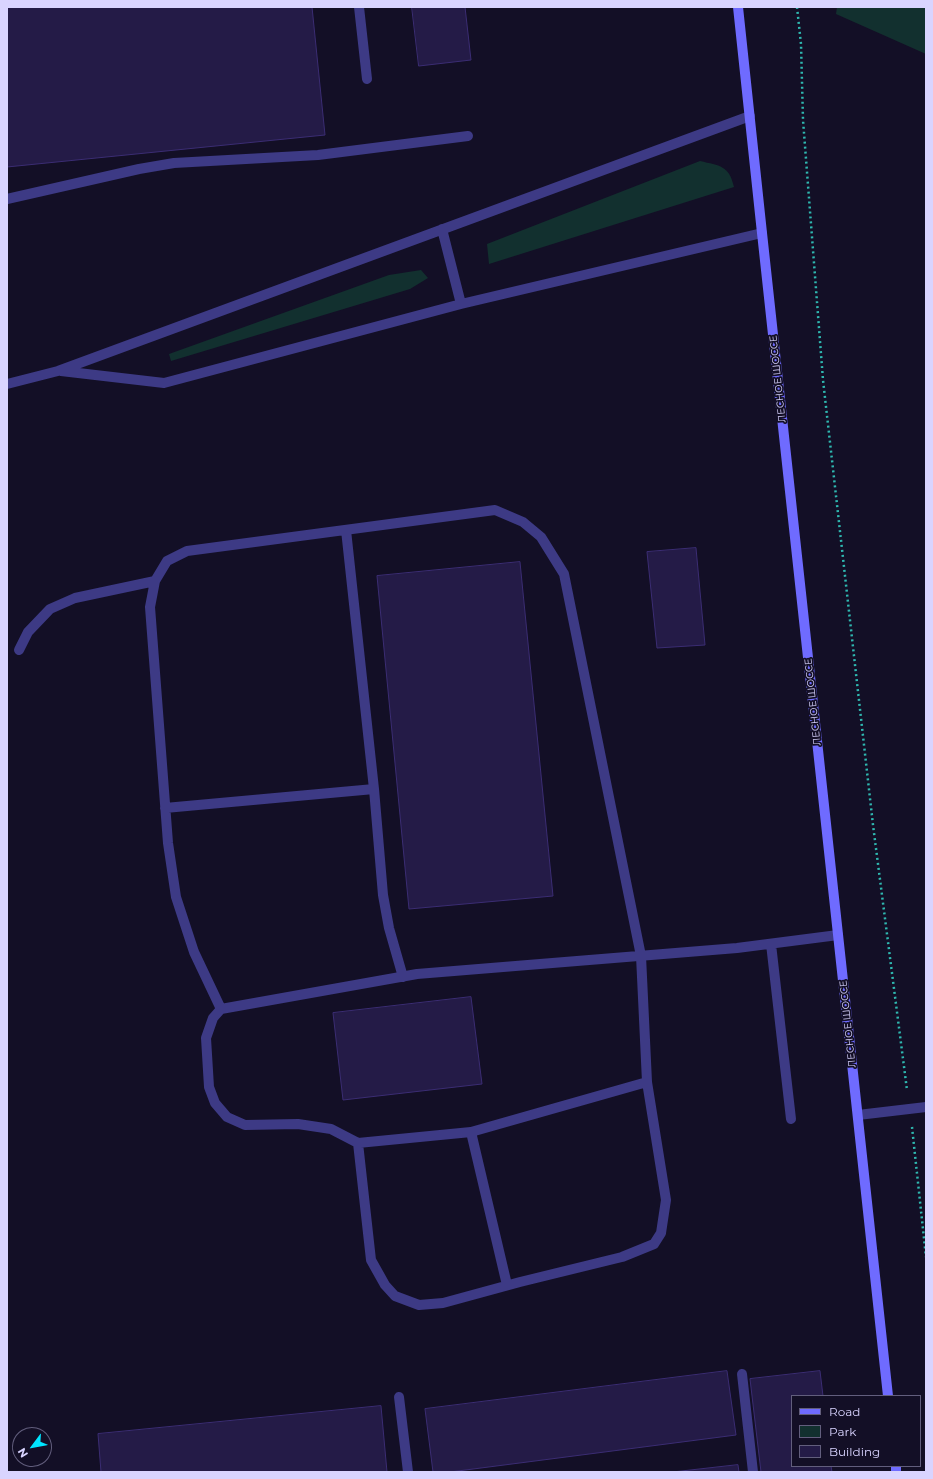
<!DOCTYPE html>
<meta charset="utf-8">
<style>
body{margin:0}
#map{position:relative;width:933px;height:1479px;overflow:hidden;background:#130f26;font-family:Montserrat,sans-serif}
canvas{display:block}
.frame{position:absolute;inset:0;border:8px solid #d9d4ff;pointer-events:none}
.legend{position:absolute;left:791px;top:1395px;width:130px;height:72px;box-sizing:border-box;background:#130f26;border:1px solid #625e7d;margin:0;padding:5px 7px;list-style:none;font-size:12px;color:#d9d4ff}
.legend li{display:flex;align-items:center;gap:8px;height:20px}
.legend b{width:20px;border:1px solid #625e7d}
.north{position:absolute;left:12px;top:1427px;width:40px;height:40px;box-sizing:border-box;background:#130f26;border:1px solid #625e7d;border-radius:50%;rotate:238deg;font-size:11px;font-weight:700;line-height:16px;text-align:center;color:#d9d4ff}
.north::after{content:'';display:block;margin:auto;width:14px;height:18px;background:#00e5ff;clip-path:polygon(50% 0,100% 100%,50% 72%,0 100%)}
</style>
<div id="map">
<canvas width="933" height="1479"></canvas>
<div class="frame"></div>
<ul class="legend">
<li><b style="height:5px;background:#6f6bff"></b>Road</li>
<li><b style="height:11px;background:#12302f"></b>Park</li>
<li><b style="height:11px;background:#241b47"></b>Building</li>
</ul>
<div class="north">N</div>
</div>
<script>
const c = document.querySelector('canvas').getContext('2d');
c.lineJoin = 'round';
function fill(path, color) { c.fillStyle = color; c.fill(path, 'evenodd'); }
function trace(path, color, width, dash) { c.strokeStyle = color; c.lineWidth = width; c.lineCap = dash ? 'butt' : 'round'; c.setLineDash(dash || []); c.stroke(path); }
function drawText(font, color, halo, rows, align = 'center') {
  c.font = font + ' Montserrat,sans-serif'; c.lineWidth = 3.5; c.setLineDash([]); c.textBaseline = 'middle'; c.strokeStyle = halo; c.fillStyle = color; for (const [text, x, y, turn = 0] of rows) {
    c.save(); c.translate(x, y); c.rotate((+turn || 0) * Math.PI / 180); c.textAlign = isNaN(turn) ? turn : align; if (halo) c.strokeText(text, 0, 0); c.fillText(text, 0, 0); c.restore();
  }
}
const green = new Path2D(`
 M837 7H926V54L836 14Z
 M700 161C720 166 729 165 734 187L489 264 487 244Z
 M421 270 428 278 410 289 171 361 169 354 389 275Z`);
const building = new Path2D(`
 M7 7H312L325 135 7 167Z
 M412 7H465L471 60 419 66Z
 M696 548 705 645 657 648 647 552Z
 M520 562 553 896 409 909 377 576Z
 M471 997 482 1084 343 1100 333 1013Z
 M727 1371 736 1435 450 1472H433L425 1409Z
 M820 1371 823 1396H792V1466H831L832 1472H761L750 1379Z
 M381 1406 387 1472H101L98 1434Z
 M738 1465 739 1472H673Z`);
const path = new Path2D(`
 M797 7 801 44 803 120 823 380 873 825 907 1090
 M912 1127 926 1257`);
const lane = new Path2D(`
 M359 7 367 79
 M7 199 139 169 174 163 318 155 468 136
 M442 229 461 304
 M61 371 164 383 461 304 762 233
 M7 384 58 371 750 116
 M346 530 374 789 383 895 389 928 403 977
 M19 650 28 632 50 609 75 598 155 581
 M165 808 374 789
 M771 944 791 1119
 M221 1009 194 952 176 897 168 843 150 607 155 581 167 561 187 551 495 510 523 522 541 537 564 574 641 956 647 1082
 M858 1115 926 1107
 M471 1132 507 1285
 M358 1143 371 1260 385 1285 395 1296 419 1305 443 1303 520 1282 622 1257 654 1244 661 1233 666 1200 647 1082 471 1132 358 1143 331 1129 298 1124 245 1125 227 1117 215 1103 209 1087 206 1038 213 1018 221 1009 417 974 737 948 838 935
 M742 1374 753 1472
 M399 1397 408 1472`);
const secondary = new Path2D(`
 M738 7 762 233 888 1396
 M896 1466V1472`);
const streetNames = [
 ["ЛЕСНОЕ ШОССЕ",778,379,-96],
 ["ЛЕСНОЕ ШОССЕ",813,702,-96],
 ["ЛЕСНОЕ ШОССЕ",848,1024,-96]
];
fill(green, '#12302f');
fill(building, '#241b47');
trace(building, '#3b2d73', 1);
trace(path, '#2fb8b0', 2.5, [2, 3]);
trace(lane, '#3d3a85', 10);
trace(secondary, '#6f6bff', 10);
drawText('10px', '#d9d4ff', '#130f26', streetNames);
</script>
